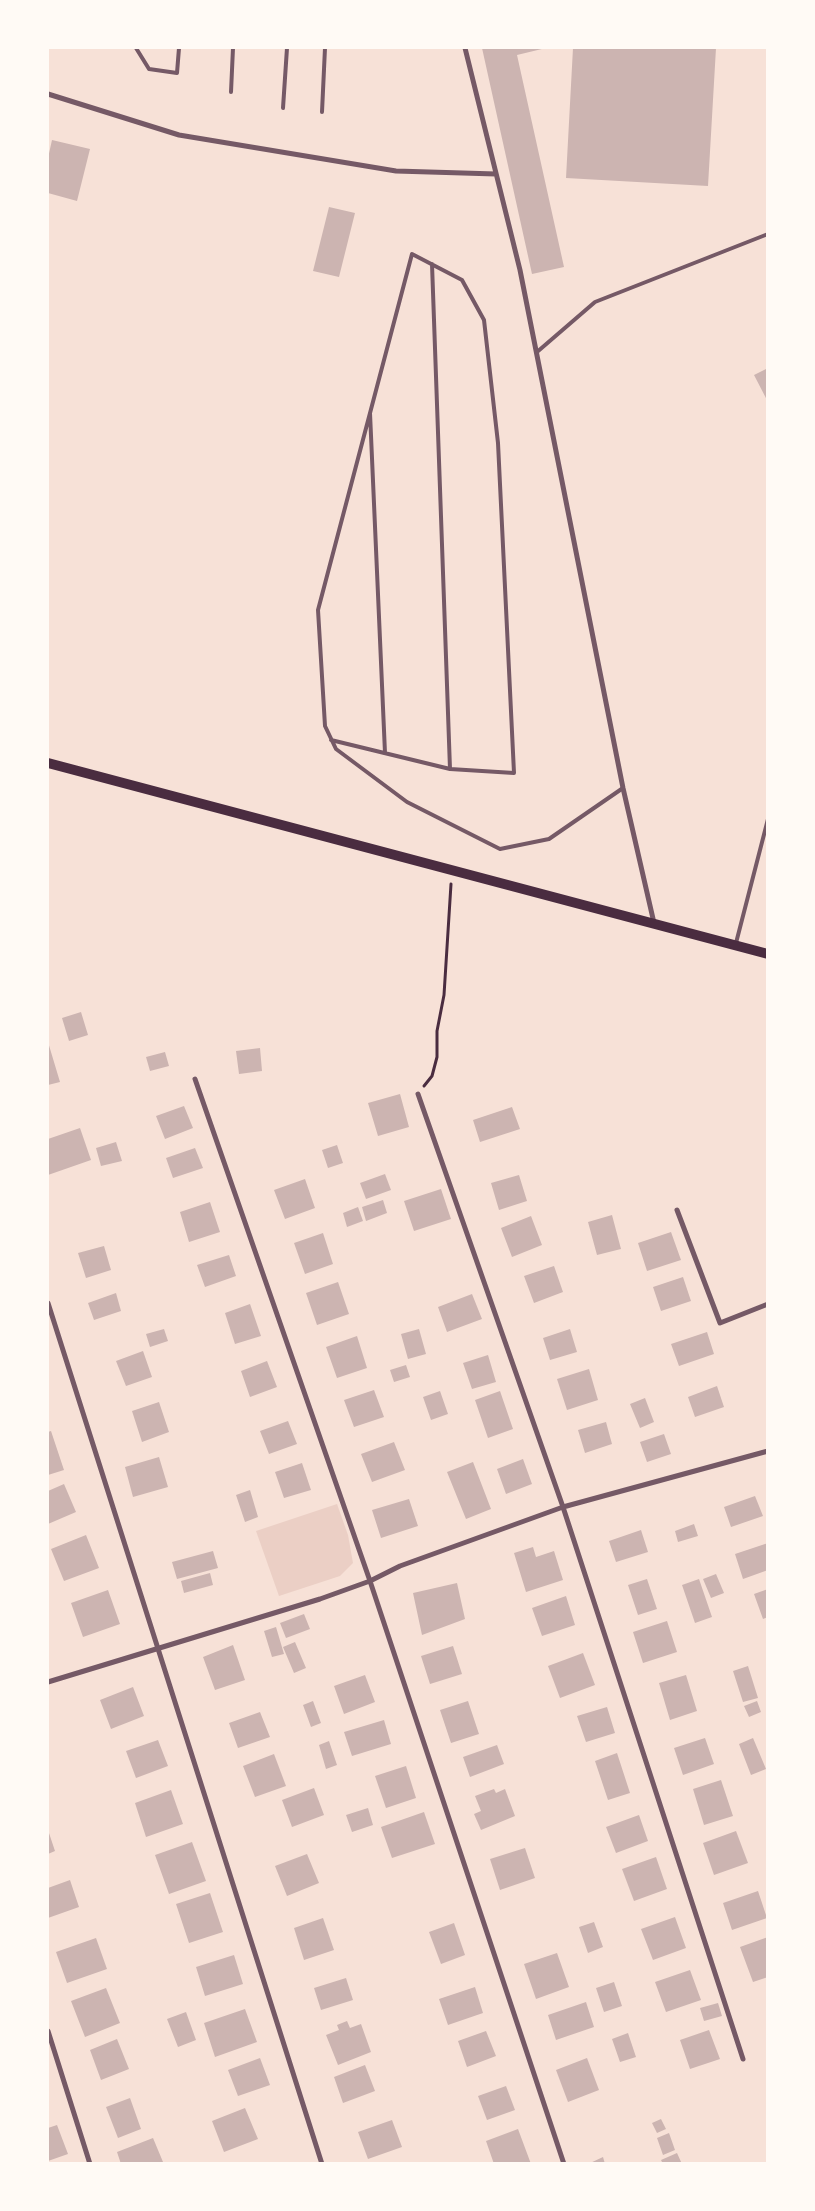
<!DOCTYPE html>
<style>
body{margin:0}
#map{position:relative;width:815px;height:2211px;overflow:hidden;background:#f7e1d7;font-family:"Golos Text",sans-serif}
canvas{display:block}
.frame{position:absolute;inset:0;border:49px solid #fffaf5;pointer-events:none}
</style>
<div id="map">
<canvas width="815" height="2211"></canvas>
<div class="frame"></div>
</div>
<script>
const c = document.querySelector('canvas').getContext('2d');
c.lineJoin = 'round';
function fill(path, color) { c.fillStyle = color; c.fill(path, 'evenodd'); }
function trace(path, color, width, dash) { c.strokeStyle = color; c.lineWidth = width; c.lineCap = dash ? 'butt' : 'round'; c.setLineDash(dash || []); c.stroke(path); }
const green = new Path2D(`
 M337 1504 348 1535 353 1563 340 1576 279 1596 256 1531Z`);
const building = new Path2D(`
 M482 48H546L517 55 564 267 532 274Z
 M573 48H716L708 186 566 178Z
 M52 140 90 149 77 201 48 193V158Z
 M329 207 355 213 339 277 313 271Z
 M768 368V402L754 375Z
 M81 1012 88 1035 69 1041 62 1018Z
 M48 1042 60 1082 48 1085Z
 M260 1048 262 1071 239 1074 236 1051Z
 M165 1052 169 1066 150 1071 146 1057Z
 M400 1094 409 1127 378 1136 368 1103Z
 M184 1106 193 1128 165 1139 156 1116Z
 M512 1107 520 1129 480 1142 473 1120Z
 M80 1128 91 1160 48 1175V1139Z
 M116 1142 122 1161 101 1166 96 1148Z
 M337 1145 343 1163 328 1168 322 1150Z
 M195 1148 203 1168 173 1178 166 1158Z
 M385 1174 391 1190 366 1199 360 1183Z
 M519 1175 527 1201 499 1210 491 1183Z
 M305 1179 315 1208 285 1219 274 1190Z
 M441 1189 451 1219 414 1231 404 1201Z
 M383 1200 387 1213 366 1221 362 1207Z
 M210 1202 220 1232 189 1242 180 1212Z
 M358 1207 363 1221 347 1227 343 1213Z
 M612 1215 621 1249 597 1255 588 1222Z
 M531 1216 542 1245 512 1257 501 1228Z
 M671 1232 681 1260 647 1271 638 1243Z
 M323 1233 333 1264 305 1274 294 1243Z
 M104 1246 111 1270 86 1278 78 1253Z
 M229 1255 236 1276 205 1287 197 1265Z
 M554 1266 563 1292 534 1303 524 1276Z
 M683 1277 691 1301 661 1311 653 1287Z
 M338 1282 349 1314 317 1325 306 1293Z
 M116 1293 121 1311 94 1320 88 1303Z
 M472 1294 482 1319 447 1332 438 1307Z
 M250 1304 261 1336 235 1344 225 1313Z
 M164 1329 168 1341 150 1347 146 1334Z
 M419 1329 426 1354 408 1359 401 1334Z
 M570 1329 577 1352 550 1360 543 1338Z
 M707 1332 714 1354 679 1366 671 1344Z
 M357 1336 367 1368 337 1378 326 1347Z
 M143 1351 152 1377 126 1386 116 1361Z
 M488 1355 496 1382 472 1389 463 1363Z
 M267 1361 277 1387 250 1397 241 1371Z
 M406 1365 410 1377 394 1382 390 1370Z
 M589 1369 598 1400 567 1410 557 1379Z
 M717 1386 724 1407 695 1417 688 1397Z
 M374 1390 384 1417 354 1427 344 1400Z
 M440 1391 448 1414 431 1420 423 1397Z
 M500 1391 513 1429 488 1438 475 1400Z
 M645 1398 654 1422 640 1428 630 1404Z
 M159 1402 169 1432 142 1442 132 1411Z
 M288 1421 297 1444 269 1454 260 1431Z
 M606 1422 612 1444 585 1453 578 1430Z
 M51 1431 64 1470 48 1475V1432Z
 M664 1434 671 1454 647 1462 640 1442Z
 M394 1442 405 1470 372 1482 361 1454Z
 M159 1457 168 1487 133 1497 125 1467Z
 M523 1459 532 1484 506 1494 497 1469Z
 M473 1462 491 1509 466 1519 447 1472Z
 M302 1463 311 1490 284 1498 275 1472Z
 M64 1484 76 1512 48 1524V1491Z
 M250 1490 258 1517 245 1522 236 1495Z
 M755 1496 763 1516 731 1527 724 1507Z
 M409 1499 418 1526 381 1538 372 1510Z
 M694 1524 698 1536 678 1542 675 1531Z
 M641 1530 648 1552 616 1562 609 1541Z
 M86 1535 99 1568 64 1581 51 1549Z
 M768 1543V1570L743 1579 735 1554Z
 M533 1547 536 1557 554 1551 563 1580 526 1592 514 1553Z
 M213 1551 218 1568 177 1579 172 1562Z
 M210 1573 213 1585 184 1593 181 1581Z
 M716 1574 724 1593 711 1598 703 1579Z
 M647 1579 657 1609 638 1615 628 1585Z
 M699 1579 712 1617 695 1623 682 1585Z
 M457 1583 465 1619 422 1635 413 1593Z
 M768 1589V1617L763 1619 754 1594Z
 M108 1590 120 1624 83 1637 71 1603Z
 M566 1596 575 1625 542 1636 532 1608Z
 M304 1614 310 1629 286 1638 280 1623Z
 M667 1621 677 1652 643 1663 633 1632Z
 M276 1627 284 1654 272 1657 264 1631Z
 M295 1642 306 1668 294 1673 283 1647Z
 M233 1645 245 1680 215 1690 203 1657Z
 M453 1646 462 1674 430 1684 421 1656Z
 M583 1653 595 1685 560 1698 548 1666Z
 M748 1666 758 1698 743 1702 733 1671Z
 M365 1675 375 1702 344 1714 334 1686Z
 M686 1675 697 1711 670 1720 659 1683Z
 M133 1687 144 1716 111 1729 100 1700Z
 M313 1701 321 1723 311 1727 303 1705Z
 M468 1701 479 1734 451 1743 440 1710Z
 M757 1701 761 1712 749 1717 744 1706Z
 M607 1707 615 1733 586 1742 577 1716Z
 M260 1712 270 1737 238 1748 229 1723Z
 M384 1720 391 1744 352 1756 344 1732Z
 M705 1738 714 1764 683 1775 674 1748Z
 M753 1738 766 1769 751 1775 739 1744Z
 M158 1740 168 1766 136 1778 126 1751Z
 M329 1741 337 1765 326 1769 319 1745Z
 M497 1745 504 1764 470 1777 463 1757Z
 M617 1753 630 1793 608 1800 595 1761Z
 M274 1754 286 1786 255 1797 243 1766Z
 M406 1766 416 1798 386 1808 375 1776Z
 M721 1780 733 1816 704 1825 693 1789Z
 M314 1788 324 1815 292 1827 282 1800Z
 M494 1789 496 1793 505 1789 515 1816 481 1830 474 1814 481 1811 475 1796Z
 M171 1790 183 1824 146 1837 135 1803Z
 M368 1808 373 1825 352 1832 346 1815Z
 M424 1812 435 1844 392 1858 381 1827Z
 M639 1815 648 1841 616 1853 606 1827Z
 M48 1830 55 1851 48 1854Z
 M736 1831 748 1863 714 1875 703 1843Z
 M192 1842 206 1881 169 1894 155 1855Z
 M525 1848 535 1878 500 1890 490 1859Z
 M307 1854 319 1883 287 1896 275 1866Z
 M656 1857 667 1889 634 1901 622 1869Z
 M70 1880 79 1907 48 1918V1888Z
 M758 1891 767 1918 732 1930 723 1903Z
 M210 1893 223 1932 189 1943 176 1904Z
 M675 1917 686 1948 653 1960 641 1929Z
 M323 1918 334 1950 304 1960 294 1928Z
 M594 1922 603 1947 588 1953 579 1927Z
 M454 1923 465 1955 441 1964 429 1932Z
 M768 1937V1977L753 1982 740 1947Z
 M96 1938 107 1969 67 1983 56 1952Z
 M557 1953 569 1987 536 1999 524 1964Z
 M234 1955 243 1984 205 1996 196 1967Z
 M690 1970 701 2000 666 2012 655 1982Z
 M346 1978 353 2000 321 2010 314 1988Z
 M614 1982 622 2006 604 2012 596 1988Z
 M475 1987 483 2013 448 2025 439 1999Z
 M106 1988 120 2023 85 2037 71 2001Z
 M586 2002 594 2027 556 2040 548 2015Z
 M718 2003 722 2016 704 2021 700 2008Z
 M245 2009 257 2042 215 2057 204 2023Z
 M186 2012 196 2040 178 2047 167 2019Z
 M347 2021 350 2028 361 2024 371 2052 338 2065 326 2035 339 2030 337 2025Z
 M709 2030 720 2059 690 2069 680 2040Z
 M486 2031 496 2056 467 2067 458 2041Z
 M628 2033 636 2057 620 2062 612 2039Z
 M117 2039 129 2069 101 2080 90 2050Z
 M260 2058 270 2085 238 2096 228 2070Z
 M587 2058 599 2090 568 2102 556 2070Z
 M365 2065 375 2091 343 2103 334 2077Z
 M506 2086 515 2110 487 2120 478 2096Z
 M130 2098 141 2129 118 2138 106 2107Z
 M245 2108 258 2139 224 2152 212 2121Z
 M661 2119 666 2129 657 2133 652 2123Z
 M392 2120 402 2147 368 2159 358 2132Z
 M57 2125 68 2154 48 2161V2128Z
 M518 2129 531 2164H494L486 2141Z
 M669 2133 675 2150 663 2155 657 2138Z
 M153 2138 163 2162 121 2164 117 2152Z
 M677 2153 682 2164H663L661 2160Z
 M603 2157 605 2164H588Z`);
const path = new Path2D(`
 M424 1086 432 1076 437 1057V1031L444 995 451 884`);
const service = new Path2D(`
 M136 48 149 69 177 73 179 48
 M231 92 233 48
 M283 108 287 48
 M322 112 325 48
 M432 264 450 769
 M537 352 595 302 768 234
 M370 413 385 753
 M331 740 450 769 514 773 498 443 484 320 462 280 412 254 318 610 325 726 336 749 407 802 500 849 549 839 623 788
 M736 943 768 819`);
const minor = new Path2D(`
 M465 48 520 270 623 788 654 923
 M48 94 179 135 396 171 496 174
 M195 1079 370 1581 564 2164
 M418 1094 563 1507 743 2059
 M677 1210 720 1323 768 1304
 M48 1303 322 2164
 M48 1682 320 1599 370 1581 400 1566 563 1507 768 1451
 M48 2031 90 2164`);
const secondary = new Path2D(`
 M48 763 768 954`);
fill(green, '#ebcfc5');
fill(building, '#ccb4b1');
trace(path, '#4a2c40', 3);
trace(service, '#755966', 4);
trace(minor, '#755966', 5);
trace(secondary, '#4a2c40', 10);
</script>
